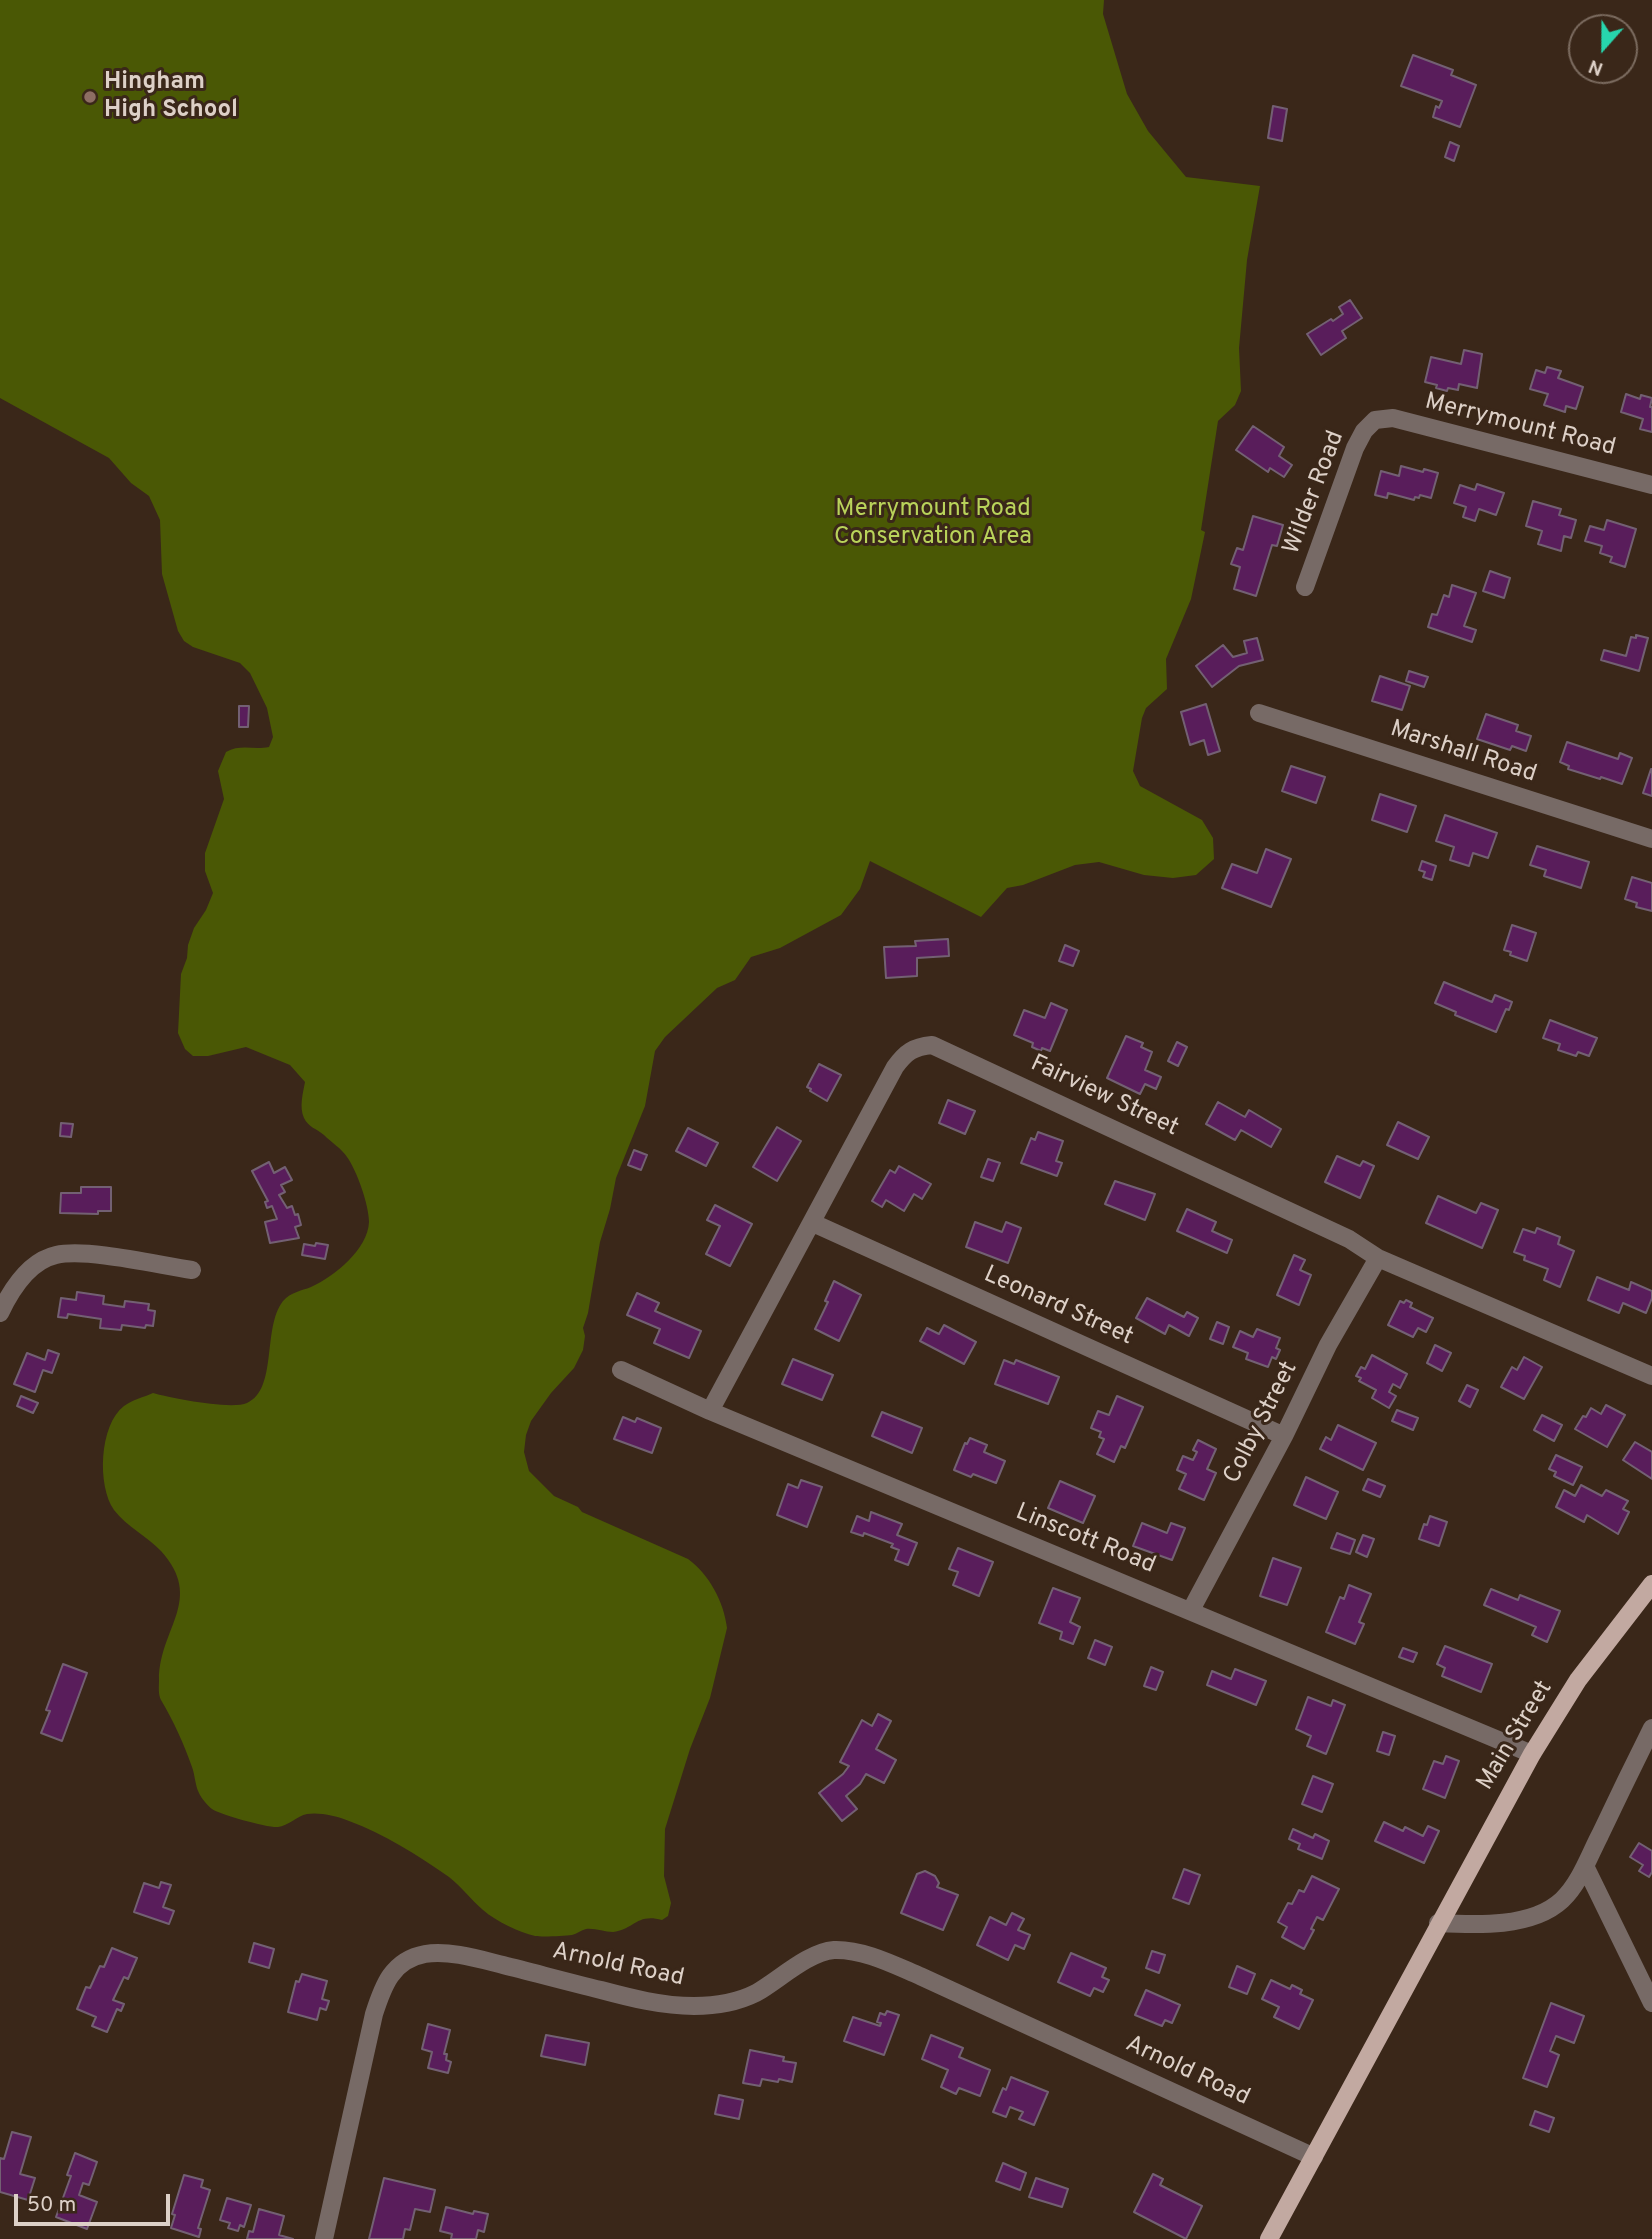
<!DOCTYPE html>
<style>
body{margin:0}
#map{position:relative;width:1652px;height:2239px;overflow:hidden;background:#3a2719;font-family:Overpass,sans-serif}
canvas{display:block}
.north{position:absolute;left:1568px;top:14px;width:70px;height:70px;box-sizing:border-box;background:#3a2719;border:2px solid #7b6b5f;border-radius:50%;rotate:201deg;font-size:19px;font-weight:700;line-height:28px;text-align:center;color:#ddd0c7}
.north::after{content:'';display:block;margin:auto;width:24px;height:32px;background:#27d5ad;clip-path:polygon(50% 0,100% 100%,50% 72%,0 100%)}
.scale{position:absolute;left:14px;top:2194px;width:156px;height:32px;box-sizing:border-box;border:4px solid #ddd0c7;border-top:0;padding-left:9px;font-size:21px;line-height:24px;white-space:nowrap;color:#ddd0c7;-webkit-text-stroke:5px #3a2719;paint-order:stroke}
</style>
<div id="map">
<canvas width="1652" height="2239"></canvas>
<div class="north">N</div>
<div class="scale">50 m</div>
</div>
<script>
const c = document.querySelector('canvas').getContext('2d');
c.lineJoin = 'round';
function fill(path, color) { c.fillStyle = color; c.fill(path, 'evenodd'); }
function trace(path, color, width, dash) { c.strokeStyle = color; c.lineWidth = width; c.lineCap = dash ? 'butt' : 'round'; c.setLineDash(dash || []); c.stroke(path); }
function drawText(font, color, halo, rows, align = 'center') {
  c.font = font + ' Overpass,sans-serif'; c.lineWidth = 6; c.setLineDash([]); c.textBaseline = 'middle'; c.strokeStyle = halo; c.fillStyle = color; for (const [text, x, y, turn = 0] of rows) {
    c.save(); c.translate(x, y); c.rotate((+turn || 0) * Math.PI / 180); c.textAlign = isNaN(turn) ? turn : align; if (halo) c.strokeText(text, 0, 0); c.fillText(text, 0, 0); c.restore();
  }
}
const green = new Path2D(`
 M0 0H1104L1103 14 1127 94 1148 131 1186 177 1260 186 1247 260 1239 348 1241 391 1235 405 1218 421 1201 530 1205 532 1191 599 1166 659 1167 689 1146 708 1142 718 1133 771 1140 786 1202 820 1213 838 1214 859 1196 875 1173 878 1144 875 1099 862 1075 865 1023 885 1007 888 981 917 870 861 860 889 841 915 780 948 751 957 735 980 717 988 665 1037 655 1051 645 1106 616 1178 610 1209 600 1242 588 1313 583 1328 585 1336 583 1350 574 1368 551 1393 531 1421 526 1435 524 1452 529 1471 554 1496 578 1507 582 1512 688 1559C709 1574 724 1602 727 1628L710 1698 690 1749 665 1829 664 1876 671 1903 668 1916 662 1920C636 1913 634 1930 613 1932 604 1932 595 1928 586 1929 581 1930 577 1934 572 1935 564 1936 543 1937 535 1936 519 1932 497 1922 483 1910 471 1900 462 1887 449 1877 417 1855 385 1834 349 1821 337 1816 319 1812 307 1814 297 1816 288 1826 278 1827 268 1828 221 1815 212 1809 208 1806 201 1798 199 1793 195 1785 195 1775 192 1767 184 1744 174 1722 161 1700 158 1694 159 1687 159 1680 159 1628 205 1600 161 1551 147 1536 127 1527 114 1510 97 1486 99 1425 124 1406 132 1400 144 1397 153 1393 170 1398 231 1410 247 1403 278 1389 262 1328 283 1301 291 1292 301 1291 311 1287 335 1276 368 1249 369 1222 369 1205 357 1171 347 1157 342 1149 331 1142 324 1135 317 1129 308 1127 304 1118 299 1107 303 1093 305 1082L290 1065 246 1047 208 1056H193L185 1049 178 1033 181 974 187 958 188 945 194 928 206 910 213 893 205 871V853L224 799 218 771 226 752C240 744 253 750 269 747L273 737 267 708 250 673 240 663 193 647 184 641 178 631 162 574 160 520 149 496 131 483 109 458 0 398Z`);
const building = new Path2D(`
 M1413 55 1453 70 1451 75 1476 85 1460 127 1433 117 1436 106 1439 108 1442 101 1401 86Z
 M1273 106 1287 109 1282 141 1268 138Z
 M1450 142 1459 146 1454 161 1445 157Z
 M1350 300 1362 318 1342 331 1346 338 1321 355 1307 334 1331 319 1333 321 1343 314 1339 307Z
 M1464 350 1482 354 1477 388 1459 384 1458 390 1448 388 1447 391 1436 388 1437 385 1425 382 1431 357 1461 364Z
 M1547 367 1561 371 1558 378 1583 387 1576 409 1566 406 1565 412 1544 405 1548 394 1530 389 1536 370 1545 373Z
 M1626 394 1640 399 1641 395 1652 398 1650 407H1652V432L1640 429 1643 419 1621 412Z
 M1253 426 1284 447 1279 456 1292 465 1284 477 1270 468 1268 472 1236 450Z
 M1401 466 1423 472 1424 469 1438 473 1431 498 1420 495 1419 498 1415 497 1414 500 1388 493 1387 498 1375 495 1381 471 1399 476Z
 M1477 484 1504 493 1496 515 1479 509 1475 521 1463 517 1466 507 1454 503 1460 485 1475 490Z
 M1533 501 1561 509 1559 515 1576 520 1571 538 1564 536 1561 551 1538 544 1542 531 1526 526Z
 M1253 516 1283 525 1277 546 1272 545 1256 596 1234 589 1240 567 1231 564 1237 548 1243 550Z
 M1607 520 1636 529 1625 567 1610 562 1612 557 1600 553 1602 546 1585 541 1590 526 1604 530Z
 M1490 571 1510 578 1504 598 1483 591Z
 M1452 585 1476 593 1464 626 1476 630 1472 642 1428 627 1432 614 1437 615 1444 595 1449 597Z
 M1636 635 1648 638 1639 671 1601 660 1604 650 1626 656 1631 637 1636 638Z
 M1257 638 1263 660 1239 666 1212 687 1196 666 1223 645 1233 657 1247 653 1244 641Z
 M1409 671 1428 677 1424 687 1406 681Z
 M1380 676 1410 686 1402 710 1372 701Z
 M1206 704 1220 751 1208 755 1204 740 1190 745 1181 712Z
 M239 706H249L248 727H239Z
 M1486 714 1518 725 1516 731 1531 736 1526 751 1512 746 1510 750 1477 739Z
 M1567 742 1618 759 1620 753 1632 758 1622 784 1601 777 1600 779 1568 769 1569 766 1560 762Z
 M1291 766 1325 777 1316 803 1282 791Z
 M1651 769H1652V796L1643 793Z
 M1380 794 1416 806 1407 832 1372 820Z
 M1445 815 1497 833 1488 858 1473 853 1469 866 1450 860 1454 847 1436 841Z
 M1537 846 1589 862 1581 888 1544 876 1546 870 1530 865Z
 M1266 849 1291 859 1271 907 1222 888 1232 864 1257 873Z
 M1422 861 1436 866 1432 880 1423 877 1425 872 1419 870Z
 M1632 877 1652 883V911L1636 907 1637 903 1625 899Z
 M1512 925 1536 933 1527 961 1510 955 1511 952 1504 950Z
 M948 939 949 956 917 958V976L886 978 884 947 916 946 915 941Z
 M1065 945 1079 951 1073 966 1059 961Z
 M1444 982 1492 1002 1495 995 1512 1002 1509 1010 1506 1009 1496 1032 1455 1015 1456 1012 1435 1003Z
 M1051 1003 1067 1010 1050 1051 1042 1048 1041 1051 1032 1047 1033 1043 1014 1035 1024 1010 1045 1018Z
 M1550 1020 1597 1038 1589 1056 1578 1052 1576 1056 1558 1050 1560 1044 1543 1038Z
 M1126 1036 1143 1043 1141 1047 1152 1052 1145 1070 1161 1077 1156 1089 1145 1084 1140 1094 1107 1078Z
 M1177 1042 1187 1047 1178 1066 1168 1061Z
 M819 1064 841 1075 827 1101 810 1091 811 1089 807 1087Z
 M948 1100 975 1111 965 1134 939 1123Z
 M1218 1102 1245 1117 1249 1110 1281 1129 1271 1147 1241 1130 1235 1140 1206 1124Z
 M1398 1122 1429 1137 1418 1159 1387 1145Z
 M61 1123 73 1124 71 1137 60 1136Z
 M777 1127 801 1141 777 1181 753 1167Z
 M688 1128 718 1143 706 1166 676 1151Z
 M1038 1132 1063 1141 1056 1161 1062 1163 1057 1176 1021 1163 1031 1138 1035 1140Z
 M634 1150 647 1155 641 1170 628 1165Z
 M1337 1156 1360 1166 1363 1161 1374 1166 1360 1198 1325 1182Z
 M988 1159 1000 1163 993 1181 981 1177Z
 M269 1162 274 1173 285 1167 292 1180 281 1185 285 1192 279 1195 287 1208 292 1206 295 1215 298 1214 301 1225 295 1227 299 1238 270 1243 265 1222 277 1219 272 1206 267 1208 265 1202 268 1201 252 1171Z
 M899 1166 931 1184 922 1199 914 1194 904 1211 886 1200 882 1207 872 1201 890 1170 895 1173Z
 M1115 1181 1155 1194 1145 1220 1105 1204Z
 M81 1187H111V1211H98V1214L60 1213 61 1193H81Z
 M1438 1196 1476 1213 1481 1203 1498 1210 1482 1248 1426 1223Z
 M715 1205 752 1224 730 1266 706 1254 720 1226 707 1220Z
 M1187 1209 1216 1222 1212 1231 1232 1240 1227 1253 1177 1231Z
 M975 1222 1002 1232 1006 1222 1021 1228 1008 1263 966 1247Z
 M1537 1228 1560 1237 1558 1244 1574 1251 1560 1287 1544 1280 1548 1269 1524 1260 1525 1256 1514 1252 1523 1229 1535 1233Z
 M316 1243 328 1245 325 1259 302 1255 304 1244 315 1246Z
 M1294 1255 1305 1260 1300 1270 1311 1275 1299 1305 1277 1295Z
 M1597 1277 1629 1290 1631 1282 1652 1291V1298L1646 1313 1623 1303 1619 1313 1588 1300Z
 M834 1281 861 1295 839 1341 815 1329 828 1302 825 1301Z
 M77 1292 104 1296 103 1304 124 1307 125 1301 149 1304 148 1310 155 1311 153 1326 146 1325 145 1328 122 1325 121 1330 100 1328 101 1319 68 1314 67 1318 58 1317 61 1298 76 1300Z
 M637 1293 659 1303 655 1311 701 1331 689 1358 654 1343 660 1329 627 1315Z
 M1147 1298 1184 1317 1187 1312 1198 1318 1189 1336 1169 1325 1165 1334 1136 1318Z
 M1406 1300 1412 1303 1410 1307 1433 1318 1426 1332 1418 1328 1413 1337 1388 1325 1400 1301 1404 1303Z
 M1217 1322 1229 1327 1223 1344 1210 1339Z
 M944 1325 976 1342 964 1364 920 1341 927 1328 939 1334Z
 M1257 1329 1280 1338 1276 1348 1280 1350 1276 1359 1272 1357 1268 1367 1246 1359 1248 1353 1233 1347 1240 1331 1253 1337Z
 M1435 1345 1451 1353 1442 1371 1427 1363Z
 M48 1350 59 1354 52 1373 43 1370 35 1392 14 1384 27 1353 45 1360Z
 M1372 1355 1407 1374 1400 1388 1393 1384 1389 1392 1396 1396 1389 1408 1372 1398 1376 1390 1359 1381 1361 1378 1356 1376 1361 1367 1365 1369Z
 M1524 1357 1542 1367 1524 1399 1501 1387 1512 1367 1517 1370Z
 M793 1359 833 1375 822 1400 782 1384Z
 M1004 1360 1014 1364 1016 1360 1059 1377 1048 1404 995 1384Z
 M1467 1385 1478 1390 1470 1407 1459 1401Z
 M21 1396 38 1403 33 1413 17 1406Z
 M1117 1396 1143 1407 1125 1448 1121 1446 1114 1462 1097 1454 1104 1439 1099 1437 1101 1432 1091 1428 1098 1411 1109 1415Z
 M1606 1405 1625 1415 1607 1447 1575 1429 1583 1416 1586 1417 1591 1408 1601 1414Z
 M1397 1410 1418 1418 1413 1430 1392 1421Z
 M882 1412 922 1428 912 1453 872 1436Z
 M1542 1415 1562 1425 1554 1441 1534 1430Z
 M623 1417 635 1422 637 1418 661 1428 652 1453 614 1439Z
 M1338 1425 1376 1443 1363 1470 1320 1449 1326 1437 1331 1440Z
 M970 1438 987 1445 984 1452 1005 1461 996 1483 973 1474 971 1477 954 1470 965 1443 967 1444Z
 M1198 1440 1216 1449 1207 1469 1216 1473 1204 1500 1179 1489 1186 1474 1177 1470 1183 1456 1193 1460 1197 1452 1193 1450Z
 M1635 1442 1652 1452V1479L1623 1460Z
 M1556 1455 1582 1467 1573 1485 1554 1476 1556 1472 1549 1469Z
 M1306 1477 1338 1492 1326 1519 1294 1505Z
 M1368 1479 1385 1486 1380 1497 1363 1490Z
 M801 1480 822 1487 807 1527 777 1515 788 1484 798 1488Z
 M1060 1481 1095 1496 1083 1523 1048 1508Z
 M1581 1485 1602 1496 1606 1490 1628 1501 1623 1509 1629 1512 1618 1534 1587 1515 1584 1522 1556 1507 1564 1490 1575 1496Z
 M871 1512 902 1524 897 1535 917 1543 908 1565 895 1560 899 1550 891 1547 893 1544 864 1533 863 1536 851 1532 857 1516 869 1521Z
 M1430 1516 1447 1522 1439 1546 1419 1539 1424 1524 1427 1525Z
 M1142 1523 1167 1533 1171 1523 1185 1528 1172 1560 1133 1546Z
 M1337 1533 1355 1540 1350 1554 1331 1548Z
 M1363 1535 1374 1539 1367 1557 1356 1552Z
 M958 1548 993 1562 979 1596 953 1585 958 1572 949 1569Z
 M1273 1558 1301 1568 1287 1605 1260 1596Z
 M1349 1585 1371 1594 1359 1622 1364 1624 1355 1644 1326 1632 1340 1597 1344 1599Z
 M1053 1588 1080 1598 1070 1622 1080 1627 1073 1644 1060 1639 1062 1632 1039 1623Z
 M1491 1589 1518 1600 1520 1595 1560 1611 1547 1642 1532 1635 1536 1627 1484 1605Z
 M1095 1640 1112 1647 1105 1665 1088 1658Z
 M1445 1646 1492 1664 1481 1692 1442 1676 1445 1668 1437 1664Z
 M1403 1648 1417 1653 1413 1662 1399 1657Z
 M63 1664 87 1673 62 1741 41 1733 50 1711 46 1710Z
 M1151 1667 1163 1672 1156 1690 1144 1686Z
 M1235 1669 1266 1681 1256 1705 1207 1685 1212 1671 1231 1679Z
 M1308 1697 1331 1706 1333 1700 1345 1705 1326 1754 1307 1746 1311 1736 1296 1729Z
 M878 1714 891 1721 876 1749 896 1760 884 1783 866 1774 860 1784 846 1796 857 1809 842 1821 819 1793 843 1774 849 1766 840 1762 862 1720 872 1726Z
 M1383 1732 1395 1736 1389 1755 1377 1751Z
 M1446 1756 1459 1761 1445 1798 1423 1789 1434 1761 1443 1764Z
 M1313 1776 1333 1784 1322 1812 1302 1804Z
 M1384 1822 1403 1831 1405 1827 1423 1836 1428 1826 1439 1831 1424 1863 1375 1841Z
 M1293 1829 1313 1838 1315 1834 1329 1841 1322 1859 1298 1849 1300 1844 1289 1839Z
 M1639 1843 1652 1851V1872L1649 1877 1639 1871 1643 1865 1630 1857Z
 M1184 1869 1200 1875 1189 1904 1173 1898Z
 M925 1871 935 1876 939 1883 937 1887 958 1895 943 1930 901 1913 917 1874Z
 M1312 1876 1339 1889 1323 1920 1317 1917 1311 1929 1314 1930 1304 1949 1282 1937 1287 1927 1278 1922 1288 1903 1292 1904 1299 1890 1304 1892Z
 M161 1882 171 1885 163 1907 174 1911 169 1924 134 1912 144 1883 159 1888Z
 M1012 1913 1024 1919 1018 1930 1030 1935 1024 1949 1015 1945 1008 1960 977 1945 990 1917 1006 1925Z
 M254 1943 274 1949 269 1968 249 1962Z
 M112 1948 137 1958 128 1979 124 1977 113 2000 124 2004 121 2011 117 2009 107 2032 92 2026 96 2017 77 2009 86 1987 90 1988 100 1966 104 1967Z
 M1152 1951 1165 1955 1159 1973 1146 1968Z
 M1071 1953 1106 1968 1102 1977 1109 1980 1103 1992 1094 1988 1090 1996 1058 1982Z
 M1237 1966 1255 1974 1247 1994 1229 1987Z
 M302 1974 327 1981 322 1999 329 2001 326 2010 320 2008 317 2020 288 2012 296 1981 299 1982Z
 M1271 1980 1290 1989 1292 1985 1302 1990 1300 1994 1313 2000 1299 2029 1274 2017 1279 2007 1262 1999Z
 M1146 1990 1180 2005 1172 2023 1165 2020 1162 2026 1135 2015Z
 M1551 2003 1584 2016 1574 2043 1556 2036 1550 2051 1559 2055 1547 2087 1523 2078Z
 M887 2011 899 2015 884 2055 844 2041 853 2017 880 2026 881 2023 877 2022 880 2013 885 2015Z
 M428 2024 450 2030 444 2054H447L446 2060 451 2062 448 2073 428 2068 432 2052 422 2049Z
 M546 2035 589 2043 585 2065 541 2056Z
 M931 2035 963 2048 959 2057 990 2070 980 2096 959 2088 956 2094 941 2087 948 2070 922 2059Z
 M750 2050 784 2057 783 2061 796 2063 792 2082 779 2079 778 2082 762 2079 760 2086 743 2083Z
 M1011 2077 1048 2092 1034 2125 1019 2119 1023 2112 1010 2107 1006 2117 993 2112 1003 2088 1006 2090Z
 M719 2095 743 2100 739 2119 715 2114Z
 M1535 2111 1554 2118 1549 2132 1530 2125Z
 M12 2132 31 2137 20 2174 35 2178 28 2200 0 2192V2158L4 2159Z
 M75 2153 97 2162 89 2185 83 2183 79 2195 97 2202 87 2229 56 2217 71 2176 67 2175Z
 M1003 2163 1026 2173 1020 2190 996 2181Z
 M1153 2174 1163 2179 1160 2185 1202 2206 1186 2239 1134 2212Z
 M184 2175 203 2180 201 2187 210 2190 198 2228 201 2229 199 2237 171 2228 175 2215 172 2214Z
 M384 2178 435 2190 430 2212 415 2209 410 2230 405 2229 403 2239H369Z
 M1036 2178 1068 2189 1062 2207 1029 2197Z
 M227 2198 251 2205 244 2227 240 2225 238 2231 228 2228 230 2223 220 2220Z
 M446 2207 473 2214 474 2211 488 2214 484 2232 478 2230 476 2239H451L452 2234 440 2231Z
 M259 2209 284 2216 279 2235 293 2239H247L249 2231 253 2232Z`);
const minor = new Path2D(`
 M1305 587 1355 448 1364 431 1375 420 1393 418 1652 485
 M1259 713 1652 839
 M813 1223 1284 1436
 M0 1313C11 1290 29 1261 56 1255 88 1248 158 1265 192 1270
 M621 1370 710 1411 1532 1754
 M710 1411 895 1067C906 1052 913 1047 932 1045L1349 1239 1378 1258 1652 1376
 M1191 1610 1284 1436 1328 1345 1378 1258
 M1585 1866 1652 2003
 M1438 1923C1476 1925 1532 1928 1562 1900 1580 1883 1589 1856 1600 1835 1617 1799 1634 1764 1652 1728
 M324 2239 374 2014C383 1986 392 1960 425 1954 449 1950 479 1959 503 1965 535 1973 568 1982 601 1990 631 1998 662 2006 694 2006 715 2006 738 2002 756 1993 779 1980 808 1952 834 1950 863 1949 894 1965 920 1976L1314 2157`);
const major = new Path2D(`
 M1269 2239 1532 1754 1578 1680 1652 1584`);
const markers = [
 [90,97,7,"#8d6e63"]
];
const poiNames = [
 ["Hingham",104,83],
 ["High School",104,111]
];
const streetNames = [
 ["Merrymount Road",1520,426,14],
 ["Wilder Road",1315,493,-69],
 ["Marshall Road",1463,753,18],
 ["Fairview Street",1104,1097,25],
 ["Leonard Street",1058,1307,24],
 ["Colby Street",1262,1423,-63],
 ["Linscott Road",1085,1540,22],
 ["Main Street",1516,1736,-59],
 ["Arnold Road",618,1966,12],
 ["Arnold Road",1187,2072,25]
];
const parkNames = [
 ["Merrymount Road",933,510],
 ["Conservation Area",933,538]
];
fill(green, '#4a5805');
fill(building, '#591d5b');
trace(building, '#736073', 2);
trace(minor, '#776a66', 18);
trace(major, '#c2a9a1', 18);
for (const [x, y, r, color] of markers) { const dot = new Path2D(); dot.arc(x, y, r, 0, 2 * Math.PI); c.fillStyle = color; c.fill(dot); trace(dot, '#3a2719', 2.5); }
drawText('bold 24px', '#ddd0c7', '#3a2719', poiNames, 'left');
drawText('24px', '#ddd0c7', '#3a2719', streetNames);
drawText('24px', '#b9d35a', '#3a2719', parkNames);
</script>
